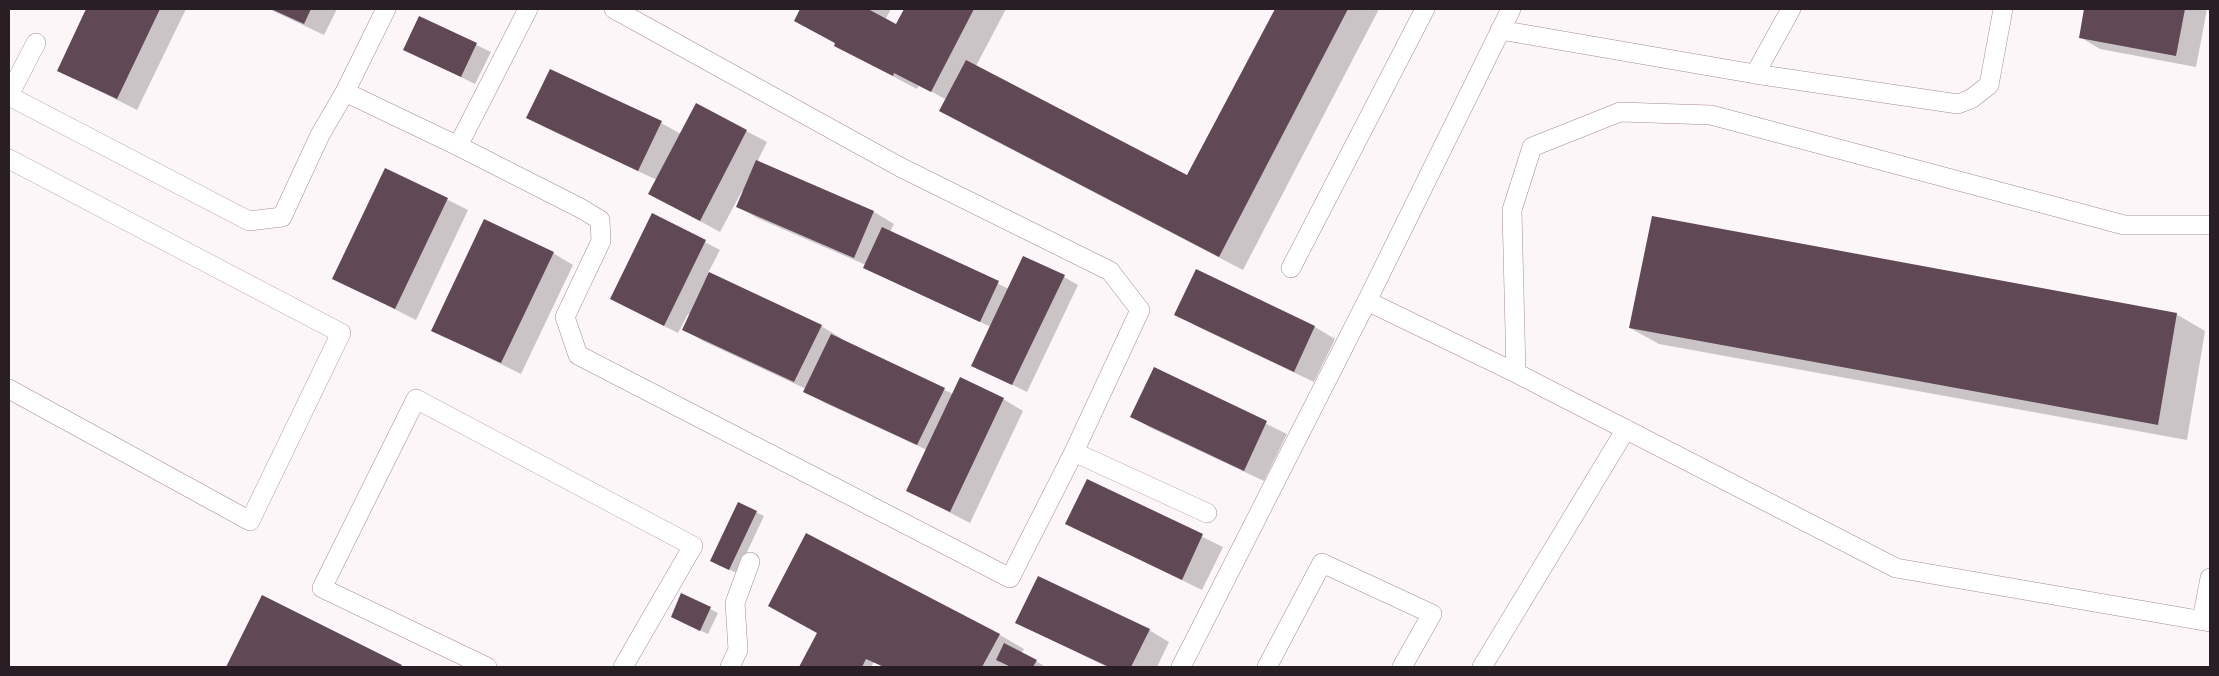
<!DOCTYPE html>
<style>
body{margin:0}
#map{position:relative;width:2219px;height:676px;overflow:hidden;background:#fdf6f9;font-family:"IBM Plex Sans",sans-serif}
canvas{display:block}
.frame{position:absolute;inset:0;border:10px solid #281e23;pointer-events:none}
</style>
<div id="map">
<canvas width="2219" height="676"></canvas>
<div class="frame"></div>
</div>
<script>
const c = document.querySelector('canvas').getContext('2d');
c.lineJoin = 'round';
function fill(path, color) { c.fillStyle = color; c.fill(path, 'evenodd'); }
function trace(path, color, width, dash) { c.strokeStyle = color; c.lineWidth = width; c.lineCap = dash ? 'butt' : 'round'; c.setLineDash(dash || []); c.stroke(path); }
const shadow = new Path2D(`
 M88 9H186L137 110 58 70Z
 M269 9H337L324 35Z
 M801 9H891L885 20 897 26 906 9H1006L976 66 1188 177 1276 9H1379L1243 270 965 125 947 100 919 85 917 89 860 59 835 45 836 44 795 21Z
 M2086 9H2207L2196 67 2100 49 2080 37Z
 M419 17 491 52 475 84 404 49Z
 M697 105 767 142 757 162 874 212 894 224 890 232 1009 289 1064 277 1078 285 1027 392 972 365 991 327 879 275 866 265 757 218 737 206 744 192 742 191 720 232 650 194 657 180 548 129 528 118 661 123 681 134Z
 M386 169 468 210 416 320 333 278Z
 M653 215 720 250 708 273 821 326 841 338 840 340 953 394 1003 399 1023 411 970 523 908 491 927 450 825 403 805 391 806 389 703 341 683 329 690 315 688 314 678 333 611 299Z
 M553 253 573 265 521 374 432 330Z
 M1196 271 1315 327 1335 339 1314 382 1196 326 1176 314Z
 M2176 314 2205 331 2187 440 1659 344 1630 328Z
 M1155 369 1287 434 1264 481 1151 428 1131 416Z
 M1088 481 1223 547 1202 590 1067 524Z
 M738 503 764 516 737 573 718 565Z
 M806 535 1000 635 1024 649 1021 653 1043 665 1042 667H883L874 662 871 667H801L819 633Z
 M682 595 718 613 708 634 679 621Z
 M262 597 403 667H228Z
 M1017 623 1149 630 1169 642 1157 667H1107Z`);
const building = new Path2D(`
 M86 9H160L117 99 57 71Z
 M271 9H311L304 24Z
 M800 9H868L896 24 904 9H974L931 92 894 73 893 76 834 46 835 43 794 21Z
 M1275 9H1348L1219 257 939 111 966 60 1187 175Z
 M2084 9H2185L2176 56 2079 38Z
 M419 16 477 43 461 77 403 50Z
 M550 69 662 121 638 171 526 118Z
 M696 103 747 130 700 221 648 194Z
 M756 160 874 211 854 258 736 207Z
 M385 168 448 198 395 309 332 279Z
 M652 213 706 240 664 326 610 299Z
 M1652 216 2177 313 2158 425 1629 328Z
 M484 219 554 252 501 363 431 331Z
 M882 227 999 281 980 322 863 268Z
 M1023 256 1065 275 1012 385 971 366Z
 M1196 269 1315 326 1294 372 1174 315Z
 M709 272 822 325 794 382 682 330Z
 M831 334 945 388 917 445 803 392Z
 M1154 367 1267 421 1244 471 1130 417Z
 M960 377 1004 398 950 512 906 491Z
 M1087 479 1203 534 1182 580 1065 524Z
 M738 502 757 511 729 570 710 561Z
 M806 533 1000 634 982 667H884L866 659 862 667H799L817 633 768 606Z
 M1038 576 1150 629 1131 667H1109L1015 623Z
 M681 593 711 607 700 631 671 617Z
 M262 595 402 665 401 667H226Z
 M1004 643 1037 660 1033 667H1011L996 660Z`);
const lane = new Path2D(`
 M1500 30 1755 74 1791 9
 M1755 74 1958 104 1971 99 1989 85 2003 9
 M345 92 458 146 582 209 600 220 601 241 565 317 578 355 1010 578 1074 452 1140 310 1110 271 900 167 614 9
 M9 95 36 43
 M9 96 249 221 282 217 320 135 345 92 386 9
 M458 146 528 9
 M9 159 341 333 250 521 9 389
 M1291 268 1425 9
 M1367 301 1516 373 1896 568 2210 622
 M1516 373 1512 210 1532 147 1620 112 1711 115 2124 225H2210
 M1074 452 1207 513
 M2202 620 2210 578
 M487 667 322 588 416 399 693 546 623 667
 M730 667 738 650 735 603 750 562
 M1181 667 1367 301 1511 9
 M1267 667 1322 563 1432 614 1402 667
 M1482 667 1626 429`);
fill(shadow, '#0003');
fill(building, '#604855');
trace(lane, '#a58a98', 20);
trace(lane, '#fff', 19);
</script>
